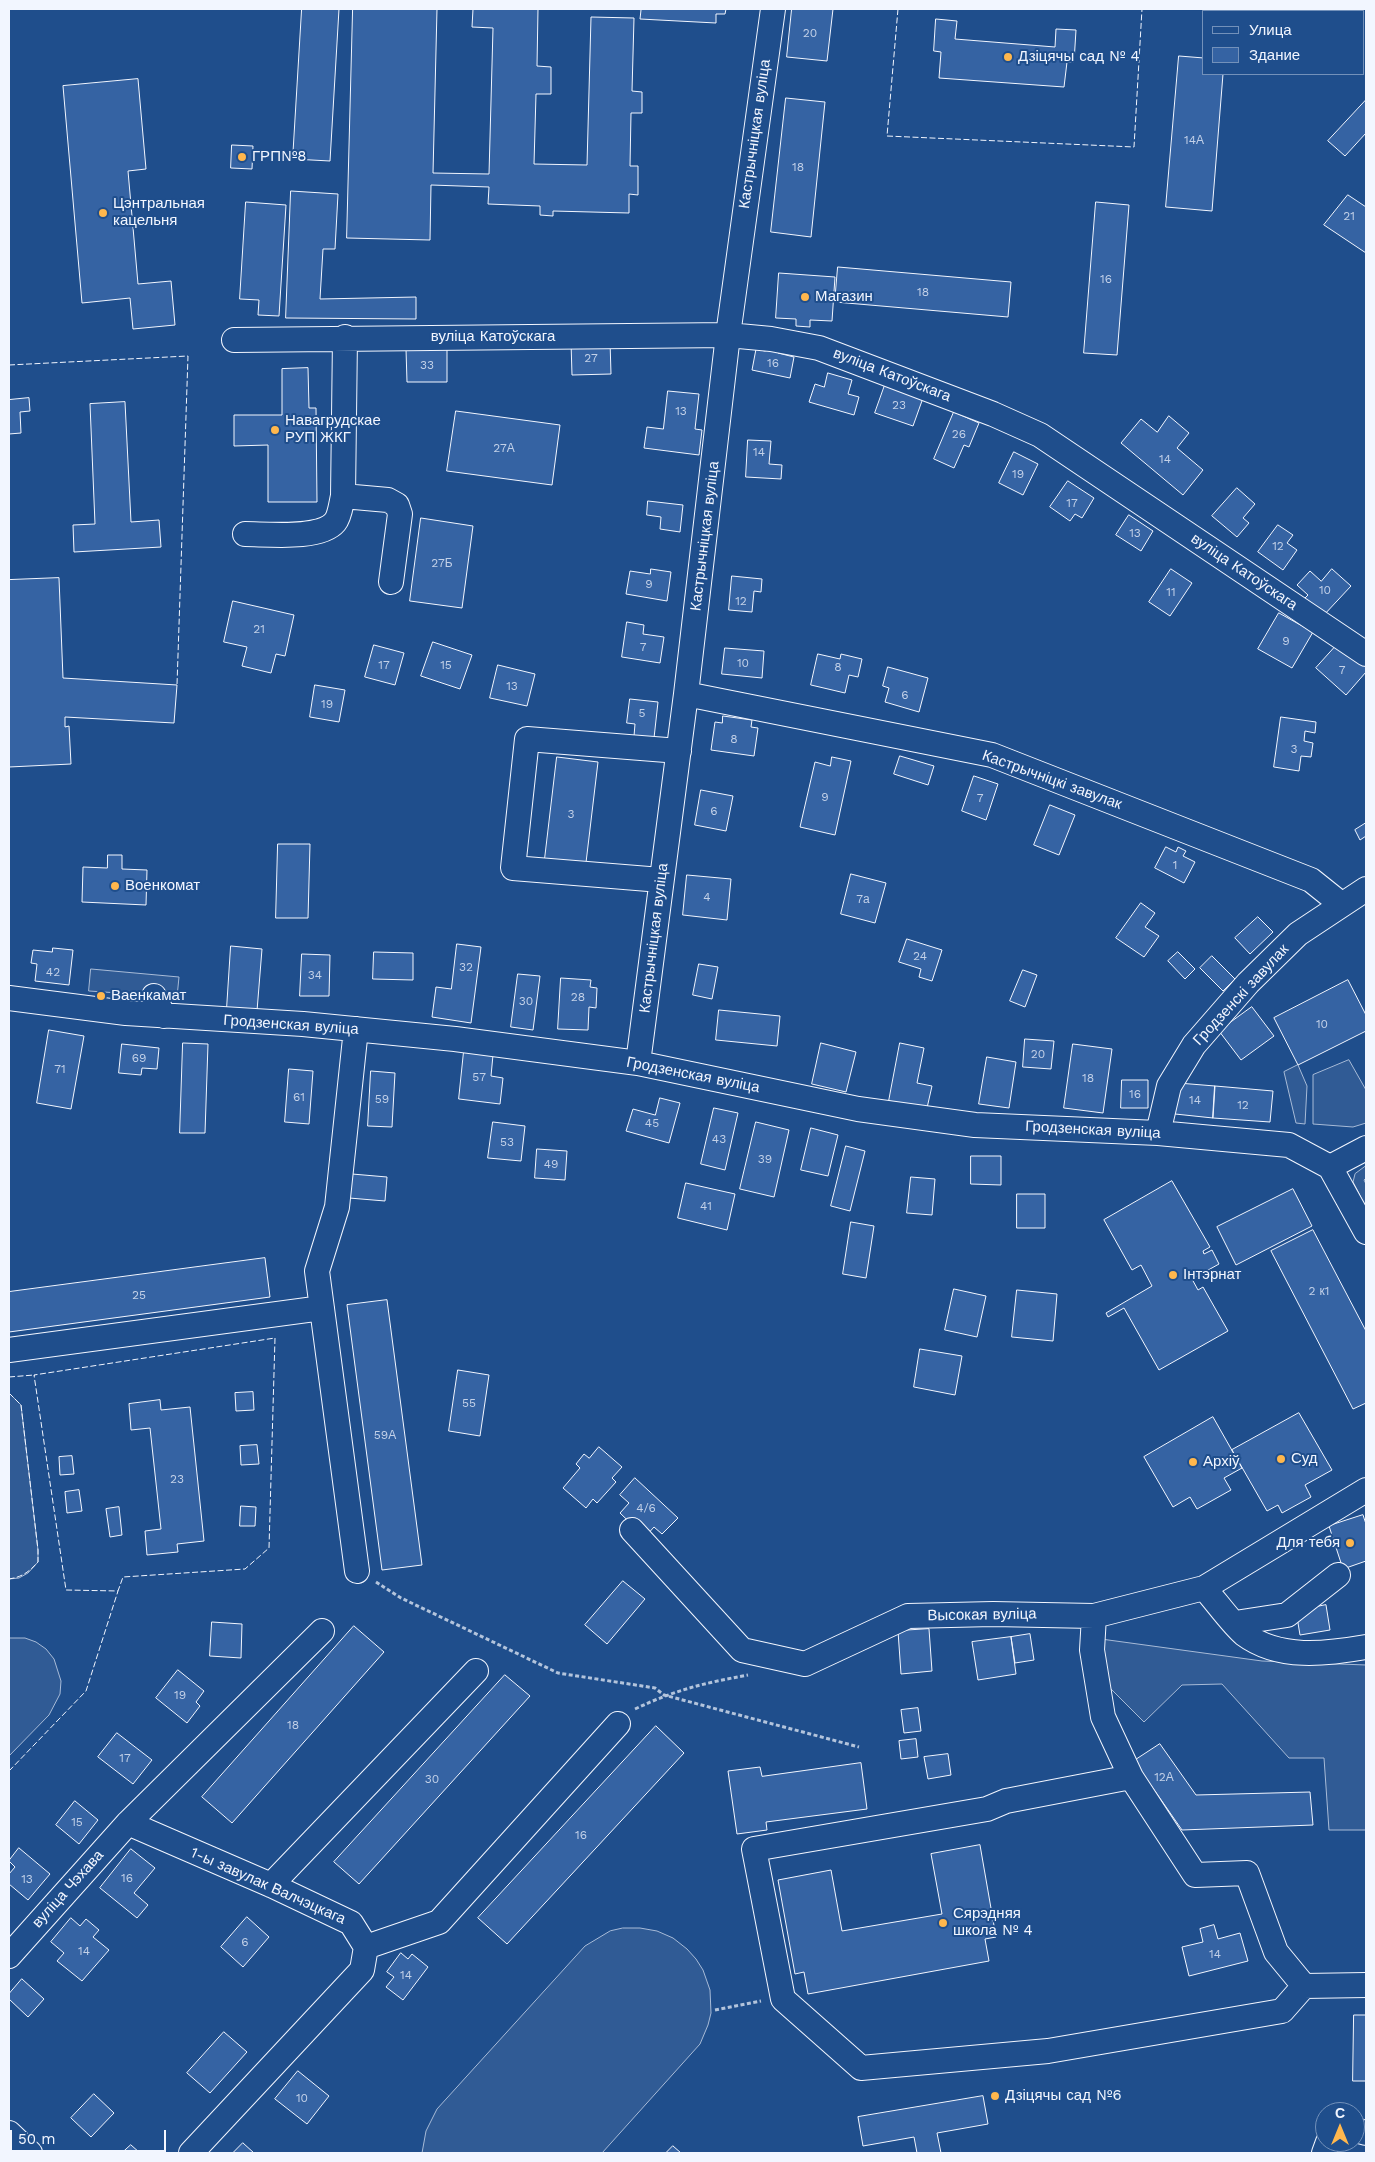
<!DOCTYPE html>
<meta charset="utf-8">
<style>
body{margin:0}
#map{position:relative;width:1375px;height:2162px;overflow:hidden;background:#1f4e8c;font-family:"Work Sans",sans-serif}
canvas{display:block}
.frame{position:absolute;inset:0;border:10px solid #f2f6ff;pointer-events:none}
.legend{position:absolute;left:1202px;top:10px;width:162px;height:65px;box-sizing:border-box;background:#1f4e8c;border:1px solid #7391ba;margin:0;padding:6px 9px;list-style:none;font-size:15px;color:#f2f6ff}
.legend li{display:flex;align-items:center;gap:10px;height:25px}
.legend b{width:25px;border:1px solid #7391ba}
.north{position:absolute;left:1315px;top:2102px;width:50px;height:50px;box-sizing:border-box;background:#1f4e8c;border:1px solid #7391ba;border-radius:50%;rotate:0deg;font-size:14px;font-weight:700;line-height:20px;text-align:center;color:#f2f6ff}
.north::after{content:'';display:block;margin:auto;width:18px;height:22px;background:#ffb74d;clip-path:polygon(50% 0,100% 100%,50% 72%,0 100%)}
.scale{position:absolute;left:10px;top:2130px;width:156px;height:22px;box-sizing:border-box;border:2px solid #f2f6ff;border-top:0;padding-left:6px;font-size:15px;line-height:18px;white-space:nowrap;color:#f2f6ff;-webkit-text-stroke:4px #1f4e8c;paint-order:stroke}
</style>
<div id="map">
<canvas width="1375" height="2162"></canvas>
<div class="frame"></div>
<ul class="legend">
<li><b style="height:6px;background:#1f4e8c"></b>Улица</li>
<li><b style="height:14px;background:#3563a3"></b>Здание</li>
</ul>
<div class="north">С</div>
<div class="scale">50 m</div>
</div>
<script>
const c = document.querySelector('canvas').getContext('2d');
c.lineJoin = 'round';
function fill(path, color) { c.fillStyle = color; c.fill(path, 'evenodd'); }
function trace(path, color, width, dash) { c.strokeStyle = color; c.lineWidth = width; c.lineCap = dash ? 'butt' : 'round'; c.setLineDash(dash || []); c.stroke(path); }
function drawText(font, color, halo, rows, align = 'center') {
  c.font = font + ' "Work Sans",sans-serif'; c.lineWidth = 4; c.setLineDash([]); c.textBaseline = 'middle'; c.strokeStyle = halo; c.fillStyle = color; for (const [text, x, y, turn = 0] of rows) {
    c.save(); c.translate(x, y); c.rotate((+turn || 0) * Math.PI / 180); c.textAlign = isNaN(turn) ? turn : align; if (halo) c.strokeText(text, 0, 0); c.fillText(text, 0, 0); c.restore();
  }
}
const built = new Path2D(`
 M91 969 179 977 177 997 89 991Z
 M1349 1060 1366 1090V1123L1353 1127 1313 1124V1075Z
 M1298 1065 1307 1086 1305 1124 1296 1123 1284 1072Z
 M1366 1166V1178L1364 1180 1366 1184V1207L1353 1182 1355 1174Z
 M9 1393 21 1405 38 1550V1562L28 1573 19 1578 9 1579Z
 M9 1638H25L36 1642 46 1649 54 1659 61 1681 60 1694 49 1715 9 1756Z
 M1101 1639 1262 1661 1366 1665V1830H1329L1324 1758H1289L1222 1684 1182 1685 1144 1722 1110 1688 1101 1651Z
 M623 1928H640L657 1931 673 1938 687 1949 696 1959 703 1970 710 1990 711 2013 708 2025 700 2044 602 2153H422L426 2131 437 2109 585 1946 610 1931Z`);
const building = new Path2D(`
 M302 9H339L330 161 293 159Z
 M353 9H437L433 173 489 174 493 28 472 27 473 9H538L537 66 551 67V94H536L534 164 587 165 591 17 634 18 632 91 642 92V113H631L630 166H638V195L629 194V213L553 211V216L540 215V206L488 204 489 187 431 185 430 240 347 238Z
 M629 9H726L725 14H716V23L640 19 641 10Z
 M792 9H833L827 61 787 57Z
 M1232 9H1261L1259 11H1229Z
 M936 19 957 21 955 39 1055 47 1056 29 1076 30 1074 62H1067L1064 87 939 78 941 52 934 51Z
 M1179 56 1204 58V74H1223L1212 211 1166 207Z
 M138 79 146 169 128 171 138 284 171 281 175 325 133 329 130 298 82 303 63 86Z
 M786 98 825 102 811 237 771 232Z
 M1366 100V133L1345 156 1328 141Z
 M232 145 253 146 252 169 231 168Z
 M291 191 338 194 335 249H323L320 299 416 297V319L286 318Z
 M1348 195 1366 207V253L1324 225Z
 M246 202 286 205 279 316 258 315 259 300 240 299Z
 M1096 202 1129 205 1117 355 1084 353Z
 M838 267 1011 282 1008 317 835 302Z
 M779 273 835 277 832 321 810 320V327L796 326V319L776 318Z
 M610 341 611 374 572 375 571 342Z
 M767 343 780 346 778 353 794 357 790 378 752 370 756 349 765 351Z
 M447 348V382H407L406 349Z
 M308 368 309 408H316L317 502H268V445L234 446V415H282V369Z
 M828 373 852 380 848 394 859 397 854 415 809 402 815 384 824 387Z
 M885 385 923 398 913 426 875 413Z
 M668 391 699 394 695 429 702 430 699 455 644 448 647 427 663 429Z
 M29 398 30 411 20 412 21 433 9 434V400Z
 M125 402 131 522 159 520 161 547 74 552 73 525 95 524 90 404Z
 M456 411 560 425 552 485 447 471Z
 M954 412 979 423 969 447 964 445 954 468 934 459Z
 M1169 416 1189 433 1177 448 1203 470 1183 495 1121 443 1141 419 1157 432Z
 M748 440 771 441 769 464 782 465 781 479 746 477Z
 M1014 452 1038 464 1023 495 999 483Z
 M1068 481 1094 498 1082 518 1075 514 1070 521 1050 507Z
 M1237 488 1255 504 1243 518 1249 523 1237 537 1212 516Z
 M648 501 683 505 680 532 660 529 661 517 647 515Z
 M1129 515 1153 531 1141 551 1116 535Z
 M421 518 473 526 462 608 410 601Z
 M1278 525 1293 535 1287 543 1297 550 1283 570 1258 552Z
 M651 569 671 572 667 601 626 594 630 571 650 574Z
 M1171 569 1192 583 1170 616 1149 602Z
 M1332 569 1351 586 1323 616 1304 599 1308 595 1297 585 1310 571 1321 581Z
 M732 576 762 579 761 592 754 591 752 612 729 610Z
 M59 578 63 678 177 685 174 723 65 717V727L69 726 71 764 9 767V580Z
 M233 601 294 615 285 656 276 654 271 673 242 666 247 647 224 642Z
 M1279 613 1313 632 1292 668 1258 649Z
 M627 622 644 625 643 634 664 637 660 663 622 657Z
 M433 642 472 655 460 689 421 676Z
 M374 645 404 653 395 685 365 677Z
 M1335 647 1347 656 1350 652 1366 667V672L1346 695 1316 668Z
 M725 648 764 651 762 678 722 674Z
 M818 654 840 659 841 654 862 659 858 677 849 675 845 693 811 685Z
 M498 665 535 674 527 706 490 698Z
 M888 667 928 678 919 712 885 702 889 688 883 686Z
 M315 685 345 690 339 722 310 717Z
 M630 699 658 702 654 738 634 736 635 724 627 723Z
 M723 716 752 720 751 727 758 728 754 756 711 750 715 722 722 723Z
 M1281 717 1316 722 1315 733 1305 731 1304 741 1313 743 1311 757 1301 756 1299 771 1274 767Z
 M900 756 934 766 928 785 894 774Z
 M557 757 598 762 585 871 544 867Z
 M832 757 851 761 835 835 800 827 815 762 830 766Z
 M974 776 998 784 986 820 962 811Z
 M701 790 733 796 726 831 695 825Z
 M1050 805 1075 815 1059 855 1034 845Z
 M1366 823V836L1360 840 1355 830Z
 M278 844H310L308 918H276Z
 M1166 847 1176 852 1178 847 1186 851 1183 856 1195 862 1184 883 1155 868Z
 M108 855H122V869L147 870 146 905 82 902 83 867 107 868Z
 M851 874 886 883 875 923 841 914Z
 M687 875 731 879 727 920 683 915Z
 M1141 903 1155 913 1145 927 1159 936 1144 957 1116 938Z
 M1258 917 1273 932 1250 954 1235 938Z
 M907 939 942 950 932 981 919 977 921 969 899 962Z
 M457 944 481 947 471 1023 432 1017 436 987 451 989Z
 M231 946 262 949 257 1011 227 1008Z
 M53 948 73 950 69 985 35 981 37 964 31 963 33 950 52 952Z
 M374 952 413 953V980L373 979Z
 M1178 952 1195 969 1185 979 1168 961Z
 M302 954 330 955 329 996H300Z
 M1212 956 1235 979 1223 991 1200 968Z
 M699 964 718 967 712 999 693 995Z
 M1023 970 1037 975 1025 1007 1010 1001Z
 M518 974 540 976 533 1030 511 1027Z
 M561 978 591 980 590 987 597 988 596 1008 589 1007 588 1030 558 1029Z
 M1348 980 1366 1015V1031L1298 1065 1274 1018Z
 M1252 1007 1274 1036 1241 1060 1219 1031Z
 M719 1010 780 1016 777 1046 716 1040Z
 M49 1030 84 1036 71 1109 37 1103Z
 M1025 1039 1054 1041 1051 1069 1023 1067Z
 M183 1043 208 1044 205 1133H180Z
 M821 1043 856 1052 846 1092 812 1084Z
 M900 1043 924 1048 917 1083 932 1086 927 1108 889 1101Z
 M122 1044 159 1048 157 1069 142 1068 141 1075 119 1073Z
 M1073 1044 1112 1049 1103 1113 1064 1108Z
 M464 1051 493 1055 491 1076 503 1078 500 1104 459 1099Z
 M987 1057 1016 1062 1009 1108 979 1104Z
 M289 1069 313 1071 309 1124 285 1122Z
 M371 1071 395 1073 392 1127 368 1126Z
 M1122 1080H1148V1108H1121Z
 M1178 1083 1215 1086 1213 1118 1175 1114Z
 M1215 1086 1273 1091 1270 1122 1213 1118Z
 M660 1098 680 1103 669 1143 626 1131 633 1109 655 1115Z
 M714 1108 738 1113 725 1170 701 1164Z
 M493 1122 525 1126 521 1161 488 1158Z
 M756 1122 789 1130 774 1197 740 1189Z
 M811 1128 838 1135 828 1176 801 1170Z
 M846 1146 865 1151 850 1211 831 1206Z
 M537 1149 567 1151 565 1180 535 1178Z
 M971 1156H1001V1185L971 1184Z
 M352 1174 387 1177 385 1201 349 1198Z
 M911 1177 935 1179 932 1215 907 1213Z
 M1172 1181 1210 1247 1203 1251 1204 1254 1212 1250 1219 1264 1192 1279 1198 1290 1203 1287 1228 1331 1159 1370 1124 1308 1108 1317 1106 1313 1152 1286 1141 1265 1132 1270 1104 1220Z
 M686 1183 735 1194 727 1230 678 1218Z
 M1293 1189 1312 1226 1236 1265 1217 1227Z
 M1017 1194H1045V1228H1017Z
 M851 1222 874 1226 866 1278 843 1274Z
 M1313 1230 1366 1331V1403L1353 1409 1271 1251Z
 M265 1258 270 1297 9 1332V1292Z
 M954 1289 986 1296 977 1337 945 1330Z
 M1017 1290 1057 1294 1053 1341 1012 1337Z
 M387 1300 422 1565 382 1570 347 1305Z
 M920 1349 962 1356 955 1395 914 1387Z
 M458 1370 489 1375 480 1436 449 1431Z
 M253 1392 254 1410 236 1411 235 1393Z
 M160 1400 161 1410 190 1407 204 1541 177 1544 178 1552 147 1555 145 1531 161 1529 150 1428 131 1430 129 1404Z
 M1299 1413 1332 1470 1305 1485 1311 1497 1282 1513 1278 1505 1267 1511 1232 1450Z
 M1213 1417 1242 1468 1224 1478 1231 1490 1197 1509 1190 1497 1173 1507 1144 1457Z
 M257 1445 259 1464 241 1465 240 1446Z
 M599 1447 622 1467 612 1478 616 1482 597 1503 593 1499 586 1508 563 1488 580 1468 576 1464 584 1454 589 1458Z
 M72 1456 74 1474 60 1475 59 1457Z
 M635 1478 678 1518 662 1534 654 1527 645 1537 620 1513 629 1503 620 1495Z
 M79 1490 82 1511 67 1513 65 1492Z
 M241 1506 256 1507 255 1526H240Z
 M119 1507 122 1535 110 1537 106 1509Z
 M1363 1515 1366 1524V1561L1343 1569 1329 1526Z
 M623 1581 645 1599 607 1644 585 1625Z
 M1326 1605 1330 1630 1300 1635 1296 1611Z
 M212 1622 242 1624 241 1658 210 1656Z
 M354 1626 384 1652 232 1823 202 1797Z
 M929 1629 932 1671 901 1674 898 1631Z
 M1030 1634 1034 1660 1015 1663 1011 1637Z
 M1011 1637 1016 1674 978 1680 972 1642Z
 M178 1670 204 1691 196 1702 200 1706 187 1723 156 1698Z
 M505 1675 530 1696 359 1884 334 1862Z
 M918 1708 921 1731 904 1733 901 1710Z
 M656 1726 684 1753 507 1944 478 1918Z
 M117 1733 152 1760 133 1784 98 1757Z
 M916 1739 918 1757 901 1759 899 1741Z
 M1160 1744 1196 1795 1310 1792 1313 1825 1182 1830 1134 1761Z
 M948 1754 951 1775 928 1779 924 1757Z
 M861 1763 867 1809 766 1822 767 1830 737 1834 728 1771 760 1767 762 1776Z
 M75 1801 98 1820 79 1844 56 1825Z
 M980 1845 996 1937 985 1939 989 1961 808 1994 804 1972 795 1974 778 1880 831 1870 842 1931 942 1914 931 1854Z
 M19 1848 50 1874 28 1900 9 1884V1874L15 1867 9 1861Z
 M131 1849 155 1868 134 1893 148 1905 137 1918 100 1888Z
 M247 1917 269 1937 243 1967 221 1947Z
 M71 1918 80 1926 86 1919 99 1930 93 1937 109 1950 82 1981 57 1961 64 1953 51 1942Z
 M1214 1925 1218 1939 1240 1933 1248 1961 1189 1976 1182 1947 1203 1942 1200 1929Z
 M401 1953 408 1959 412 1954 428 1967 403 2000 386 1987 394 1977 387 1972Z
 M22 1979 44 1999 28 2017 9 1999V1994Z
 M1354 2015H1366V2081H1353Z
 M224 2032 247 2052 210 2093 187 2073Z
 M298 2071 329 2096 307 2124 275 2099Z
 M94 2094 114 2113 91 2137 71 2118Z
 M983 2096 988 2124 937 2133 941 2153H917L914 2137 863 2146 858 2117Z
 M243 2143 254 2153H233Z
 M131 2145 140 2153H122Z
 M673 2146 681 2153H666Z`);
const path = new Path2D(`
 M376 1582 401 1598 558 1673 655 1688 664 1695 859 1747
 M635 1709C675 1690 704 1683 748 1675
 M715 2010 761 2001`);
const minor = new Path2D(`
 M234 340 728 335 771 339 819 348 993 414 1040 435 1366 654
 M343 496 388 500 397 505 400 514 391 582
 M245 534C267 534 320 540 335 522 340 516 341 504 343 496L345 337
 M686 694 992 755 1311 880 1341 904
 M661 880 513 868 527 739 679 751
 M154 996 164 1016
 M9 998 126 1013 303 1024 455 1039 638 1063 858 1109 975 1125 1158 1133 1289 1145 1330 1167
 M356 1029 337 1207 317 1271 357 1571
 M638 1063 686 694 728 335 773 9
 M1158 1133 1169 1086 1194 1045 1248 983 1298 934 1366 889
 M1330 1167 1366 1232
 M1330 1167 1366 1148
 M9 1350 322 1308
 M632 1530 742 1650 805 1664 908 1616 993 1614 1094 1616 1204 1588 1366 1490
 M1204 1588C1215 1600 1232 1624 1244 1634 1279 1660 1326 1654 1366 1647
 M1094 1616 1092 1650 1103 1717 1131 1777 1006 1801 987 1809 754 1849 783 1999 861 2068 1048 2051 1282 2011 1304 1986 1366 1985
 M1235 1623 1287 1615 1338 1575
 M1131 1777 1195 1875 1247 1873 1276 1952 1304 1986
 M128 1823 271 1885 351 1923 366 1947 362 1970 191 2153
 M271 1885 476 1671
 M366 1947 439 1922 618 1724
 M9 1956 128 1823 322 1631
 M1355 2130 1366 2133
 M9 2133 30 2153
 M1324 2153 1328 2142`);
const fence = new Path2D(`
 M898 9 887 136 1134 147 1142 9
 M9 365 188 356 177 685
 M275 1338 269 1548 245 1569 123 1577 118 1591 66 1590 34 1375Z
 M9 1377 34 1375 35 1376
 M9 1393 21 1405 38 1550V1562C29 1572 22 1577 9 1579
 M9 1771 86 1691 118 1591`);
const markers = [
 [1008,57,5,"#ffb74d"],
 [242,157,5,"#ffb74d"],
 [103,213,5,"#ffb74d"],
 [805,297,5,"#ffb74d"],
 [275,430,5,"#ffb74d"],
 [115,886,5,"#ffb74d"],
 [101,996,5,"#ffb74d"],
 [1173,1275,5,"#ffb74d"],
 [1281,1459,5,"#ffb74d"],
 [1193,1462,5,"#ffb74d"],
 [1350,1543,5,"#ffb74d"],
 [943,1923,5,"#ffb74d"],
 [995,2096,5,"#ffb74d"]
];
const numberNames = [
 ["20",810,33],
 ["14А",1194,140],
 ["18",798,167],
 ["21",1349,216],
 ["16",1106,279],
 ["18",923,292],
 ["27",591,358],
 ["16",773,363],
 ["33",427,365],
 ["23",899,405],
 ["13",681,411],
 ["26",959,434],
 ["27А",504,448],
 ["14",759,452],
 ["14",1165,459],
 ["19",1018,474],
 ["17",1072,503],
 ["13",1135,533],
 ["12",1278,546],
 ["27Б",442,563],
 ["9",649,584],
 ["10",1325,590],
 ["11",1171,592],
 ["12",741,601],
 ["21",259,629],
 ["9",1286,641],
 ["7",643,647],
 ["10",743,663],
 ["17",384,665],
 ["15",446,665],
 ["8",838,667],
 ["7",1342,670],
 ["13",512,686],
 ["6",905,695],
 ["19",327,704],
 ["5",642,713],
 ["8",734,739],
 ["3",1294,749],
 ["9",825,797],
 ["7",980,798],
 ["6",714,811],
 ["3",571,814],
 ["1",1175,865],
 ["4",707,897],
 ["7а",863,899],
 ["24",920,956],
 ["32",466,967],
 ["42",53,972],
 ["34",315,975],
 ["28",578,997],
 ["30",526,1001],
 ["10",1322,1024],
 ["20",1038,1054],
 ["69",139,1058],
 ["71",60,1069],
 ["57",479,1077],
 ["18",1088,1078],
 ["16",1135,1094],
 ["61",299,1097],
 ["59",382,1099],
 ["14",1195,1100],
 ["12",1243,1105],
 ["45",652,1123],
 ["43",719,1139],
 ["53",507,1142],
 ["39",765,1159],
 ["49",551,1164],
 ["41",706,1206],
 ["2 к1",1319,1291],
 ["25",139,1295],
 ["55",469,1403],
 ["59А",385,1435],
 ["23",177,1479],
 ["4/6",646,1508],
 ["19",180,1695],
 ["18",293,1725],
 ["17",125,1758],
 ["12А",1164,1777],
 ["30",432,1779],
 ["15",77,1822],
 ["16",581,1835],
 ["16",127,1878],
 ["13",27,1879],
 ["6",245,1942],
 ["14",84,1951],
 ["14",1215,1954],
 ["14",406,1975],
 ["10",302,2098]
];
const poiNames = [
 ["Дзіцячы сад № 4",1018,57],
 ["ГРП№8",252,157],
 ["Цэнтральная",113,204],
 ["кацельня",113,221],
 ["Магазин",815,297],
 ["Навагрудскае",285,421],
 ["РУП ЖКГ",285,438],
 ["Военкомат",125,886],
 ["Ваенкамат",111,996],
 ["Інтэрнат",1183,1275],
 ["Суд",1291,1459],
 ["Архіў",1203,1462],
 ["Для тебя",1340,1543,"right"],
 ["Сярэдняя",953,1914],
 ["школа № 4",953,1931],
 ["Дзіцячы сад №6",1005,2096]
];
const streetNames = [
 ["Кастрычніцкая вуліца",755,134,-82],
 ["вуліца Катоўскага",493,337],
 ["вуліца Катоўскага",892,375,21],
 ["Кастрычніцкая вуліца",705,536,-83],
 ["вуліца Катоўскага",1244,572,34],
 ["Кастрычніцкі завулак",1052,780,20],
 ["Кастрычніцкая вуліца",654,938,-83],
 ["Гродзенскі завулак",1241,995,-47],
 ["Гродзенская вуліца",291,1025,4],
 ["Гродзенская вуліца",693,1075,11],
 ["Гродзенская вуліца",1093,1130,3],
 ["Высокая вуліца",982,1615,-1],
 ["1-ы завулак Валчэцкага",268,1886,24],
 ["вуліца Чэхава",68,1889,-48]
];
fill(built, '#305b95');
trace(built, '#a8bbd7', 1);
fill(building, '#3563a3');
trace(building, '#f2f6ff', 1);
trace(minor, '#f2f6ff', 26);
trace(path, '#b3c4dc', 3, [4, 2.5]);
trace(minor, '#1f4e8c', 24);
trace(fence, '#f2f6ff', 1, [6, 2.5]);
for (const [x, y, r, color] of markers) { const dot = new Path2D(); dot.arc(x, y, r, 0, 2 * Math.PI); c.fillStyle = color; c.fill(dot); trace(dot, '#1f4e8c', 2); }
drawText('12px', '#c3d1e8', null, numberNames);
drawText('15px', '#f2f6ff', '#1f4e8c', poiNames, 'left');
drawText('15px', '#f2f6ff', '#1f4e8c', streetNames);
</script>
